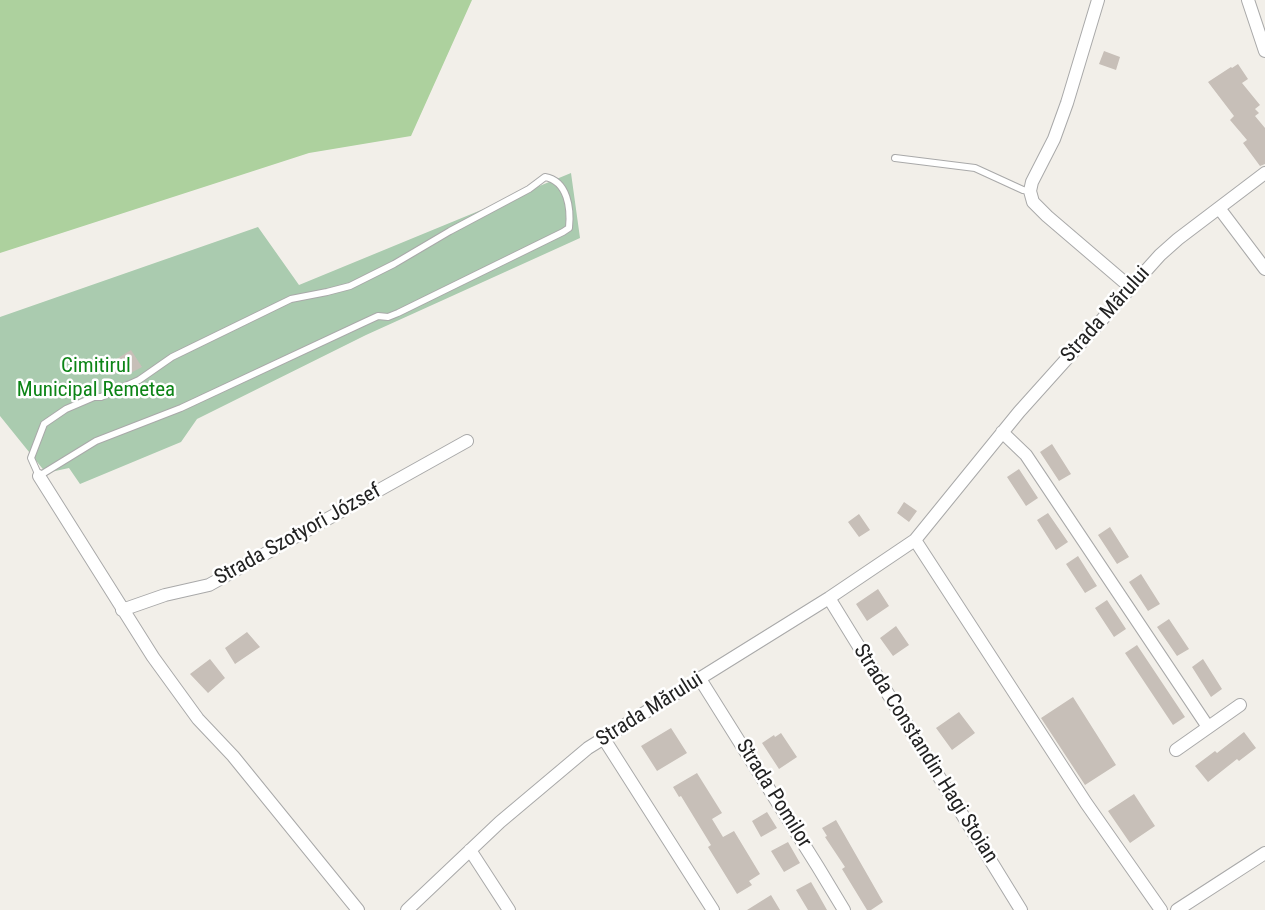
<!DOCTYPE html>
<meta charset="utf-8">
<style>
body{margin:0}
canvas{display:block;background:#f2efe9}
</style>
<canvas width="1265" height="910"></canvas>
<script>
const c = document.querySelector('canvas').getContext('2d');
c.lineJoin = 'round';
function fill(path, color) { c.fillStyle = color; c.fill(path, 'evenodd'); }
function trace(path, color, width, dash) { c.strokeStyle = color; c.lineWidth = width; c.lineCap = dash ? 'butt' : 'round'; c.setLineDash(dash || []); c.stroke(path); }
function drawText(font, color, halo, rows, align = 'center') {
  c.font = font + ' "Roboto Condensed",sans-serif'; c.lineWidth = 5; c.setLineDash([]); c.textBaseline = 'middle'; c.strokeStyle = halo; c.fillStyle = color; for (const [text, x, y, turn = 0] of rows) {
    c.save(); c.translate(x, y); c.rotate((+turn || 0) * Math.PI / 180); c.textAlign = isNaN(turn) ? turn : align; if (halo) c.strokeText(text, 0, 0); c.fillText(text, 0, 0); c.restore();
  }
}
const forest = new Path2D(`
 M0 0H472L411 136 309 153 0 253Z`);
const cemetery = new Path2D(`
 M571 173 580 238 366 335 197 419 181 442 80 484 69 468 46 473 0 416V317L258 227 299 285Z`);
const building = new Path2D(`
 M1104 51 1120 57 1116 70 1099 64Z
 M1238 64 1248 79 1242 83 1260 105 1255 109 1259 113 1255 116 1265 128V164L1260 166 1243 143 1247 140 1230 120 1234 116 1208 82 1231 67 1232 68Z
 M131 350 142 367 127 375 124 371 109 375 104 367Z
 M1052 444 1071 474 1059 481 1040 452Z
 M1019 469 1038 498 1026 506 1007 477Z
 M904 502 917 511 909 522 897 513Z
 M1048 513 1068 542 1056 550 1037 520Z
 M859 514 870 530 859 537 848 522Z
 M1110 527 1129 557 1117 564 1098 535Z
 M1078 556 1097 586 1085 593 1066 564Z
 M1141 574 1160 604 1148 611 1129 582Z
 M878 589 889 606 867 621 856 604Z
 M1107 600 1126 629 1114 637 1095 608Z
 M1169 619 1189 649 1177 656 1157 627Z
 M896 626 909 645 893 656 880 638Z
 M247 632 260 647 235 664 225 648Z
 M1137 645 1185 717 1173 725 1125 653Z
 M210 659 225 678 208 693 190 674Z
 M1203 659 1222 689 1211 697 1192 667Z
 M1073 697 1116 765 1085 785 1041 718Z
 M959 712 975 733 952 750 936 728Z
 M671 728 687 753 657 771 641 746Z
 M1244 732 1256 748 1239 761 1237 759 1208 782 1195 766 1215 751 1217 753Z
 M781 733 797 757 779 769 762 743 774 735 775 737Z
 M697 773 722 813 712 819 723 837 734 831 760 874 749 881 752 885 737 894 708 847 711 845 681 796 679 797 673 787Z
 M1134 794 1155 826 1130 843 1108 811Z
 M767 812 777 828 761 837 752 821Z
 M836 820 883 902 871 910H867L842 869 845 867 825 837 827 836 822 828Z
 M788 842 800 863 784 872 771 851Z
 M811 882 818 894 827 910H808L796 890Z
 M771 895 780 910H747Z`);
const lane = new Path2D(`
 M895 158 975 168 1023 190 1030 191
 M545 177C568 181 571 209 569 228L563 232 398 313 388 317 378 316 365 322 181 408 96 441 39 476 31 458 44 424 66 409 94 397H101L139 380 172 357 291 299 327 292 350 286 394 264 450 231 529 189Z`);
const street = new Path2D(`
 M1098 0 1067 103 1054 139 1032 182 1030 191 1033 202 1047 216 1130 287
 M1248 0 1265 51
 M1219 208 1265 269
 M1002 432 1026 455 1208 727
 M39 476 153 657 198 719 233 756 358 910
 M915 540 1086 803 1161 910
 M829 598 1021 910
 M122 610 165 595 209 585 467 441
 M700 679 818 867 844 910
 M604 739 713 910
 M1176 750 1240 705
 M470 850 509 910
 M407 910 500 822 588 748 829 598 915 540 1019 412 1160 255 1178 239 1265 173
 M1177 910 1265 853`);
const streetNames = [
 ["Strada Mărului",1106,315,-48],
 ["Strada Szotyori József",298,535,-29],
 ["Strada Mărului",650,710,-32],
 ["Strada Constandin Hagi Stoian",925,754,58],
 ["Strada Pomilor",773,794,58]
];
const parkNames = [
 ["Cimitirul",96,367],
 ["Municipal Remetea",96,391]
];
fill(forest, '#add19e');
fill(cemetery, '#aacbaf');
fill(building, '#c7bfb8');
trace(lane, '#a9a9a9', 8);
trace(street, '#a9a9a9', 14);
trace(lane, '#fff', 6);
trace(street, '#fff', 12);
drawText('21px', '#222', '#fff', streetNames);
drawText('21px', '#0c8416', '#fff', parkNames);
</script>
